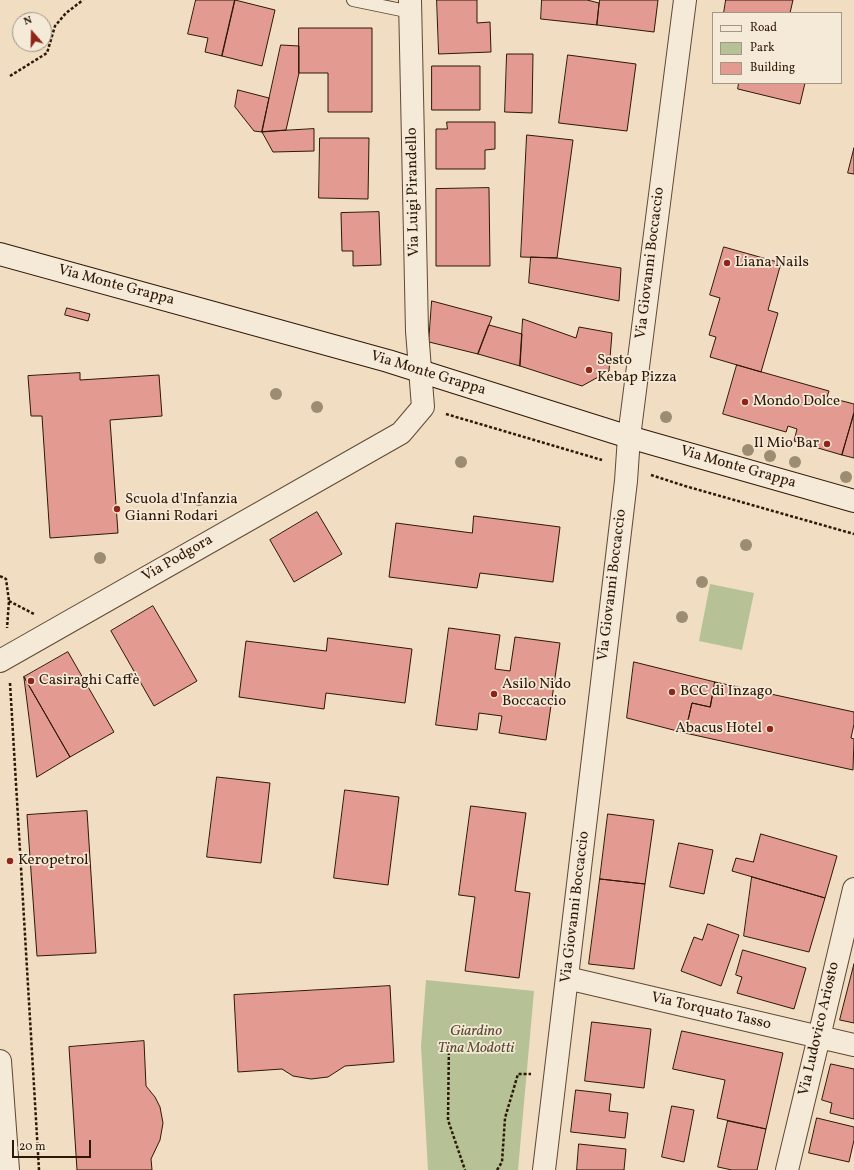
<!DOCTYPE html>
<meta charset="utf-8">
<style>
body{margin:0}
#map{position:relative;width:854px;height:1170px;overflow:hidden;background:#f0ddc2;font-family:Vollkorn,serif}
canvas{display:block}
.legend{position:absolute;left:712px;top:12px;width:130px;height:72px;box-sizing:border-box;background:#f5e9d7;border:1px solid #a59583;margin:0;padding:5px 7px;list-style:none;font-size:12px;color:#2e1805}
.legend li{display:flex;align-items:center;gap:8px;height:20px}
.legend b{width:20px;border:1px solid #a59583}
.north{position:absolute;left:12px;top:12px;width:40px;height:40px;box-sizing:border-box;background:#f5e9d7;border:1px solid #a59583;border-radius:50%;rotate:340deg;font-size:11px;font-weight:700;line-height:16px;text-align:center;color:#2e1805}
.north::after{content:'';display:block;margin:auto;width:14px;height:18px;background:#8f2418;clip-path:polygon(50% 0,100% 100%,50% 72%,0 100%)}
.scale{position:absolute;left:12px;top:1140px;width:79px;height:18px;box-sizing:border-box;border:2px solid #2e1805;border-top:0;padding-left:5px;font-size:12px;line-height:14px;white-space:nowrap;color:#2e1805;-webkit-text-stroke:3px #f5e9d7;paint-order:stroke}
</style>
<div id="map">
<canvas width="854" height="1170"></canvas>
<ul class="legend">
<li><b style="height:5px;background:#f5e9d7"></b>Road</li>
<li><b style="height:11px;background:#b6c296"></b>Park</li>
<li><b style="height:11px;background:#e29a91"></b>Building</li>
</ul>
<div class="north">N</div>
<div class="scale">20 m</div>
</div>
<script>
const c = document.querySelector('canvas').getContext('2d');
c.lineJoin = 'round';
function fill(path, color) { c.fillStyle = color; c.fill(path, 'evenodd'); }
function trace(path, color, width, dash) { c.strokeStyle = color; c.lineWidth = width; c.lineCap = dash ? 'butt' : 'round'; c.setLineDash(dash || []); c.stroke(path); }
function drawText(font, color, halo, rows, align = 'center') {
  c.font = font + ' Vollkorn,serif'; c.lineWidth = 3.5; c.setLineDash([]); c.textBaseline = 'middle'; c.strokeStyle = halo; c.fillStyle = color; for (const [text, x, y, turn = 0] of rows) {
    c.save(); c.translate(x, y); c.rotate((+turn || 0) * Math.PI / 180); c.textAlign = isNaN(turn) ? turn : align; if (halo) c.strokeText(text, 0, 0); c.fillText(text, 0, 0); c.restore();
  }
}
const green = new Path2D(`
 M710 584 754 593 742 650 699 641Z
 M426 980 534 991 518 1170H428L421 1046Z`);
const building = new Path2D(`
 M196 0H235L222 56 205 52 208 38 188 34Z
 M235 0 275 10 262 66 222 56Z
 M437 0H477V23L490 22 491 52 439 54Z
 M542 0H587L599 3 597 25 541 19Z
 M600 0H658L654 32 597 25Z
 M726 0H793L790 13H792H724Z
 M299 28H372V112H328V73H299Z
 M281 45 299 46V73L286 130 262 132Z
 M507 54H533L532 113 505 112Z
 M568 55 636 64 627 131 559 123Z
 M432 66H480V110H432Z
 M739 83H805L800 104 738 89Z
 M238 90 269 98 262 132 254 131 235 107Z
 M447 122H495V149L485 150V169H436V129H447Z
 M314 129V151L273 152 262 132Z
 M527 135 573 140 557 258 521 257Z
 M320 138H369L368 199 319 198Z
 M854 148V174L848 173Z
 M489 188 490 266H436V189Z
 M379 212 381 265 353 266V251H342L341 213Z
 M724 247 781 263 768 310 778 313 761 372 710 357 716 337 709 335 720 298 710 295Z
 M531 257 557 258 621 268 619 301 529 283Z
 M432 301 492 317 478 354 429 342Z
 M67 308 90 314 88 321 65 315Z
 M523 319 576 338 579 327 612 333 609 371 582 386 520 366Z
 M489 325 522 334 520 366 478 354Z
 M737 365 829 391 827 397 854 404V412L842 455 794 441 797 429 788 426 786 432 723 414Z
 M80 373V380L159 375 162 416 110 420 118 533 50 538 42 416H31L28 376Z
 M854 414V458L842 455Z
 M317 512 342 554 294 582 270 540Z
 M474 516 560 527 553 582 480 573 477 588 389 577 396 523 472 533Z
 M153 606 197 681 154 706 111 631Z
 M449 628 500 635 495 669 510 671 515 637 560 643 546 740 499 733 502 716 479 713 477 730 436 725Z
 M328 638 412 649 405 703 326 693 324 709 239 697 246 641 326 651Z
 M68 652 114 732 70 757 24 677Z
 M634 662 715 682 710 707 692 703 685 733 627 718Z
 M24 677 70 757 37 777Z
 M715 682 854 712V724L851 738 854 739 853 770 685 733 692 703 710 707Z
 M217 777 270 783 261 863 207 857Z
 M345 790 399 797 388 885 334 878Z
 M471 806 526 813 515 891 530 893 519 978 465 971 475 897 459 895Z
 M87 811 96 953 37 956 27 815Z
 M608 814 654 820 645 884 600 879Z
 M761 834 837 856 825 898 732 871 736 858 753 862Z
 M679 843 713 850 704 894 670 887Z
 M752 877 825 898 809 952 744 936Z
 M600 879 645 884 634 969 589 964Z
 M708 924 739 935 721 986 681 971 694 937 702 940Z
 M743 950 806 968 794 1009 737 993 742 977 736 975Z
 M854 964V1023L840 1020Z
 M390 986 394 1062 345 1066 328 1077 311 1079 293 1076 282 1069 238 1072 234 995Z
 M592 1022 651 1029 644 1088 585 1081Z
 M682 1031 783 1053 766 1129 717 1118 725 1080 673 1069Z
 M144 1041 146 1086 155 1097 160 1107 163 1123 160 1140 151 1159 152 1170H77L69 1047Z
 M831 1064 854 1069V1119L830 1113 832 1103 822 1100Z
 M576 1090 611 1094 609 1111 628 1113 625 1138 571 1132Z
 M672 1106 694 1110 684 1162 662 1157Z
 M817 1118 854 1127V1140L849 1162 809 1153Z
 M728 1121 766 1129 757 1170H732L718 1167Z
 M579 1144 626 1149 624 1170H577Z`);
const path = new Path2D(`
 M10 76 47 53 55 26 66 13 83 0
 M446 414 602 460
 M651 475 685 486 854 534
 M0 576 6 579 9 601 7 628
 M9 601 34 614
 M10 683 39 1170
 M449 1042 448 1120 465 1170
 M497 1170 502 1162 505 1118 518 1074H531`);
const service = new Path2D(`
 M353 0 411 12`);
const minor = new Path2D(`
 M0 661 401 433 423 407 417 331 410 0
 M567 978 854 1045
 M544 1170 626 481 629 437 685 0
 M787 1170 819 1037 854 889`);
const tertiary = new Path2D(`
 M0 1061 8 1170`);
const secondary = new Path2D(`
 M0 254 388 361 629 437 854 501`);
const trees = [
 [276,394],
 [317,407],
 [666,417],
 [748,450],
 [770,456],
 [461,462],
 [795,462],
 [846,477],
 [199,500],
 [746,545],
 [100,558],
 [702,582],
 [682,617]
];
const markers = [
 [727,263,4,"#8f2418"],
 [589,370,4,"#8f2418"],
 [745,402,4,"#8f2418"],
 [827,444,4,"#8f2418"],
 [117,509,4,"#8f2418"],
 [31,681,4,"#8f2418"],
 [672,692,4,"#8f2418"],
 [494,694,4,"#8f2418"],
 [770,729,4,"#8f2418"],
 [10,861,4,"#8f2418"]
];
const streetNames = [
 ["Via Luigi Pirandello",414,192,-91],
 ["Via Giovanni Boccaccio",651,263,-83],
 ["Via Monte Grappa",116,286,15],
 ["Via Monte Grappa",428,374,17],
 ["Via Monte Grappa",738,468,16],
 ["Via Podgora",178,559,-30],
 ["Via Giovanni Boccaccio",613,585,-83],
 ["Via Giovanni Boccaccio",576,907,-83],
 ["Via Torquato Tasso",711,1012,13],
 ["Via Ludovico Ariosto",820,1029,-77]
];
const poiNames = [
 ["Liana Nails",735,263],
 ["Sesto",597,361],
 ["Kebap Pizza",597,378],
 ["Mondo Dolce",753,402],
 ["Il Mio Bar",819,444,"right"],
 ["Scuola d'Infanzia",125,500],
 ["Gianni Rodari",125,517],
 ["Casiraghi Caffè",39,681],
 ["Asilo Nido",502,685],
 ["Boccaccio",502,702],
 ["BCC di Inzago",680,692],
 ["Abacus Hotel",762,729,"right"],
 ["Keropetrol",18,861]
];
const parkNames = [
 ["Giardino",476,1032],
 ["Tina Modotti",476,1049]
];
fill(green, '#b6c296');
fill(building, '#e29a91');
trace(building, '#2e1805', 1);
trace(service, '#5e4934', 14);
trace(minor, '#5e4934', 24);
trace(tertiary, '#5e4934', 24);
trace(secondary, '#2e1805', 24);
trace(path, '#2e1805', 2.5, [3, 2]);
trace(service, '#f5e9d7', 12);
trace(minor, '#f5e9d7', 22);
trace(tertiary, '#f5e9d7', 22);
trace(secondary, '#f5e9d7', 22);
c.fillStyle = '#9c8d72';
for (const [x, y] of trees) { c.beginPath(); c.arc(x, y, 6, 0, 2 * Math.PI); c.fill(); }
for (const [x, y, r, color] of markers) { const dot = new Path2D(); dot.arc(x, y, r, 0, 2 * Math.PI); c.fillStyle = color; c.fill(dot); trace(dot, '#f5e9d7', 1.5); }
drawText('15px', '#2e1805', '#f5e9d7', streetNames);
drawText('15px', '#2e1805', '#f5e9d7', poiNames, 'left');
drawText('italic 15px', '#574b30', '#f5e9d7', parkNames);
</script>
